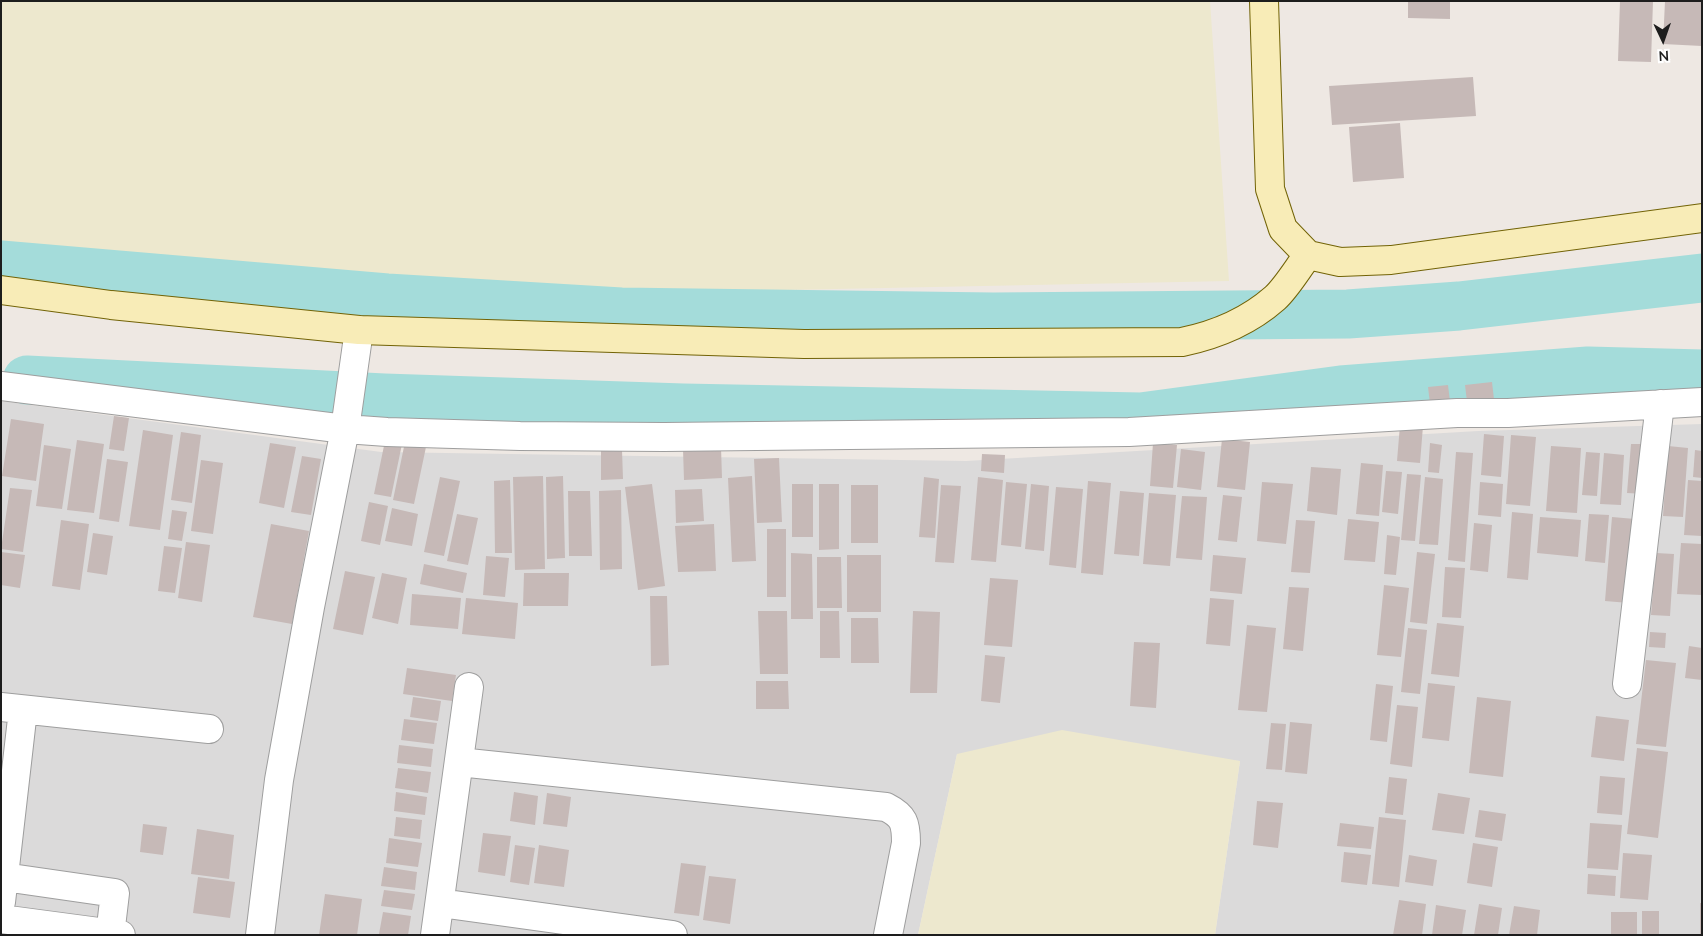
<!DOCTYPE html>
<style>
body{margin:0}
#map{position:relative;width:1703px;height:936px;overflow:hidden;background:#eee8e3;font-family:"Nunito Sans",sans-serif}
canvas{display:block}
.frame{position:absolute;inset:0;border:2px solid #1d1d1d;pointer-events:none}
.north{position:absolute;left:1638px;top:15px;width:50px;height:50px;-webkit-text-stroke:4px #fff;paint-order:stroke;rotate:177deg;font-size:14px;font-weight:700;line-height:20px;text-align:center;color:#1d1d1d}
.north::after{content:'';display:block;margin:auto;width:18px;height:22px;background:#1d1d1d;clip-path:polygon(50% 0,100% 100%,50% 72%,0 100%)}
</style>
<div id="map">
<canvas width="1703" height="936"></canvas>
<div class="frame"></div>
<div class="north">N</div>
</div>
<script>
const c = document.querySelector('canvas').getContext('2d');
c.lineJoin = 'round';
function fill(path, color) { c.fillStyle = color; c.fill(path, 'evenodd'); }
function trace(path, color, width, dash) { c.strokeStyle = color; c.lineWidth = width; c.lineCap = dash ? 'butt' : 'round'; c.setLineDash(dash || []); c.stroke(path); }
const residential = new Path2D(`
 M1 401 381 452 966 461 1478 431 1702 424V935H1215L1240 761 957 754 918 935H1Z`);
const farmland = new Path2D(`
 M1 1H1210L1229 281 491 296 1 251Z
 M1062 730 1240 761 1215 935H918L957 754Z`);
const river = new Path2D(`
 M1 265 387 298 621 312 993 317 1348 314 1459 306 1702 278
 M27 380 384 398 683 408 1141 417 1341 390 1588 371 1702 374`);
const building = new Path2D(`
 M1408 1H1450V19L1408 18Z
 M1620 1H1653L1651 62 1618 61Z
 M1665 1H1702V46L1663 44Z
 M1473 77 1476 116 1332 125 1329 86Z
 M1400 123 1404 178 1353 182 1349 127Z
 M1492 382 1495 408 1468 410 1465 385Z
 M1448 385 1451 410 1431 412 1428 387Z
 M114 416 129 418 124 451 109 449Z
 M11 419 44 424 36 481 2 476Z
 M1400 425 1423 426 1420 463 1397 461Z
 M143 430 173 435 160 530 129 526Z
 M181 432 201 435 192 503 171 500Z
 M1484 434 1504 436 1501 477 1481 475Z
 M1511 435 1536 437 1530 506 1506 504Z
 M1222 439 1250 442 1245 490 1217 487Z
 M77 440 104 444 94 513 67 510Z
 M385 441 402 444 391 497 374 494Z
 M405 442 426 447 414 504 393 500Z
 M270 443 296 447 284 508 259 503Z
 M1153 443 1177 445 1173 488 1150 486Z
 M1430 443 1442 445 1439 473 1428 472Z
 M1631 444H1648L1645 494 1627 493Z
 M44 445 71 449 62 509 36 506Z
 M1551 446 1581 448 1577 513 1546 511Z
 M1668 446 1688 448 1683 517 1663 516Z
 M721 447 722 478 684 480 683 449Z
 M1181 449 1205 452 1201 490 1177 487Z
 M601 450H622L623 479 601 480Z
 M1695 450 1702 451V478L1693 477Z
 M1456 452 1473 453 1465 562 1448 560Z
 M1586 452 1600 453 1597 496 1582 495Z
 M1604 453 1624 455 1621 505 1600 504Z
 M982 454 1005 455 1004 473 981 471Z
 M302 456 321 459 311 515 291 512Z
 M779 458 782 522 757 523 754 459Z
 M107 459 128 462 119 522 99 519Z
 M201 460 223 463 213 534 191 531Z
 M1361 463 1383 465 1379 516 1356 514Z
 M1311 467 1341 469 1337 515 1307 511Z
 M1386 471 1402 472 1398 514 1382 512Z
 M1407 474 1421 475 1415 541 1401 540Z
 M543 476 545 569 515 570 513 477Z
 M563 476 565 558 547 559 546 477Z
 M752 476 756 561 732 562 728 478Z
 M440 477 460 481 444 556 424 552Z
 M924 477 939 479 935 538 919 537Z
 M978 477 1003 480 996 562 971 560Z
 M1425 477 1443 479 1438 545 1419 544Z
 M510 480 512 553H495L494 481Z
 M1688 480 1702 481V536L1684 535Z
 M1088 481 1111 483 1103 575 1081 573Z
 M1006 482 1027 484 1021 547 1001 545Z
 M1262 482 1293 484 1286 544 1257 541Z
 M1480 482 1503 484 1501 517 1478 515Z
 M652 484 665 586 638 590 625 487Z
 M792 484H813V537H792Z
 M819 484H839V549L819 550Z
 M1031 484 1049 486 1044 551 1025 549Z
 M851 485H878V543H851Z
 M941 485 961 486 954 563 935 562Z
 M1056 487 1083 489 1076 568 1049 565Z
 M10 488 32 490 23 552 1 549Z
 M702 489 704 521 676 523 675 490Z
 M621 490 622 569 600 570 599 491Z
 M568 491H590L592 556H569Z
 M1120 491 1144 493 1139 556 1114 554Z
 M1149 493 1176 495 1170 566 1143 564Z
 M1223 495 1242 497 1237 542 1218 540Z
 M1182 496 1207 497 1202 560 1176 558Z
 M369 502 388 506 380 545 361 541Z
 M392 508 418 514 412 546 385 541Z
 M172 510 187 512 182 541 168 539Z
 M1512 512 1533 514 1528 580 1507 578Z
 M457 514 478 518 468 565 447 561Z
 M1589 514 1609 515 1605 563 1585 561Z
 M1540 517 1581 520 1578 557 1537 553Z
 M1612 517 1635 519 1629 603 1605 601Z
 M1348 519 1379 522 1375 562 1344 560Z
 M61 520 89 524 80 590 52 586Z
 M1296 520 1315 521 1310 573 1291 572Z
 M1474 523 1492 525 1488 572 1470 570Z
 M271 524 309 531 292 624 253 617Z
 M714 524 716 571 678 572 675 526Z
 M767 529H786V597H767Z
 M93 533 113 536 107 575 87 572Z
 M1387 535 1400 537 1396 575 1384 574Z
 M186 542 210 545 202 602 178 598Z
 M1681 543 1702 544V595L1677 594Z
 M164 546 182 548 175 593 158 591Z
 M1 552 25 555 20 588 1 585Z
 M1417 552 1435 554 1427 624 1410 622Z
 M791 553 812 554 813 619H791Z
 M1656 553 1674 554 1670 616 1651 615Z
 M847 555H881V612H847Z
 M1213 555 1246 558 1242 594 1210 591Z
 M486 556 509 558 505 597 483 595Z
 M817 557H841L842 608H817Z
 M424 564 467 573 463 593 420 584Z
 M1445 567 1465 568 1461 618 1442 617Z
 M345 571 375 577 363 635 333 629Z
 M382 573 407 578 398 624 372 618Z
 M524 573H569L568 606H523Z
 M990 578 1018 580 1012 647 984 645Z
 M1384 585 1409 588 1401 657 1377 655Z
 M1289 587 1309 588 1303 651 1283 649Z
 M412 594 461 598 458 629 410 625Z
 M650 596H667L669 665 651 666Z
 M466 598 518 603 515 639 462 634Z
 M1210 598 1234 600 1230 646 1206 644Z
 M758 611H787L788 674H760Z
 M820 611H839L840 658H820Z
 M913 611 940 612 937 693H910Z
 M851 618H878L879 663H851Z
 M1437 623 1464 626 1459 677 1431 674Z
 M1247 625 1276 628 1267 712 1238 710Z
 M1408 628 1427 630 1420 694 1401 692Z
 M1650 632 1666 633 1665 648 1649 647Z
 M1134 642 1160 643 1156 708 1130 706Z
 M1689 646 1702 648V680L1685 678Z
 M985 655 1005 657 1000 703 981 701Z
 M1646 660 1676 663 1666 747 1636 744Z
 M407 668 456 675 452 701 403 694Z
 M756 681H788L789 709H756Z
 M1428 683 1455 686 1449 741 1422 738Z
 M1376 684 1393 686 1387 742 1370 740Z
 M413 697 441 701 438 721 410 717Z
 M1477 697 1511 701 1503 777 1469 773Z
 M1397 705 1418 707 1412 767 1390 764Z
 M1596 716 1629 720 1624 761 1591 757Z
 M404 719 437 723 434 744 401 740Z
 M1290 722 1312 724 1307 774 1285 772Z
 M1271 723 1286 724 1282 770 1266 769Z
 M399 745 433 749 431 767 397 763Z
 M1637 748 1668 752 1658 838 1627 834Z
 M398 768 431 772 428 793 395 788Z
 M1600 776 1625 778 1622 815 1597 813Z
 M1389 777 1407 779 1403 815 1385 813Z
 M396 792 427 797 425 815 394 811Z
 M514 792 538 796 535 825 510 821Z
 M547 793 571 797 567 827 543 824Z
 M1438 793 1470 798 1464 834 1432 830Z
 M1257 801 1283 803 1278 848 1253 845Z
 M1479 810 1506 814 1502 841 1475 837Z
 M396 817 422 820 420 839 394 836Z
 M1379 817 1406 820 1399 887 1372 884Z
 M1340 823 1374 827 1371 849 1337 846Z
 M1590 823 1622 825 1618 870 1587 868Z
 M143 824 167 827 163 855 140 852Z
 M197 829 234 835 229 879 191 874Z
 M483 833 511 836 505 876 478 872Z
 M389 838 422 843 418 867 386 863Z
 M1473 843 1498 847 1492 887 1467 883Z
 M515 845 535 848 529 885 510 882Z
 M539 845 569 850 564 887 534 883Z
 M1344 852 1371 855 1367 885 1341 882Z
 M1623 853 1652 855 1648 900 1620 898Z
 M1409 855 1437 860 1433 886 1405 882Z
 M681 863 706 866 699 916 674 913Z
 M384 867 417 872 415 890 381 886Z
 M1588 874 1616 876 1615 896 1587 894Z
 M709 876 736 879 730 924 703 920Z
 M198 877 235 882 230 918 193 913Z
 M384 890 415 894 412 910 381 906Z
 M325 894 362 899 357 935H319Z
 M1399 900 1426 904 1422 935H1393Z
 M1700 903H1702V935H1700Z
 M1479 904 1502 908 1498 935H1474Z
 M1436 905 1466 910 1462 935H1432Z
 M1514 906 1540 910 1537 935H1509Z
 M1642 911H1659V935H1642Z
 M383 912 411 916 408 935 379 934Z
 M1611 912H1637V935H1611Z`);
const street = new Path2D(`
 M1 386 345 429 387 432 520 436 664 437 1129 432 1457 413H1508L1702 402
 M1627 684 1660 404
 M1 707 209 729
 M459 762 886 807C904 816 906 823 906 843L888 935
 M4 877 115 893 110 935
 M1 902 23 710
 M440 903 673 935
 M1 919 121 935
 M260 935 279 780 310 607 345 429 359 330
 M435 935 469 687`);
const secondary = new Path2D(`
 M1264 1 1270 189 1283 229 1308 255 1340 262 1391 260 1702 218
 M1 290 111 305 359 330 804 344 1182 342C1216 335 1249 321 1275 298 1287 287 1298 268 1308 255`);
fill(residential, '#dbdada');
fill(farmland, '#ede8ce');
trace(river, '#a4dcda', 49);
fill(building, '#c6b9b7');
trace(street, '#9e9e9e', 30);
trace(secondary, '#726306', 30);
trace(street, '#fff', 28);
trace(secondary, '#f8ecb7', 28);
</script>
